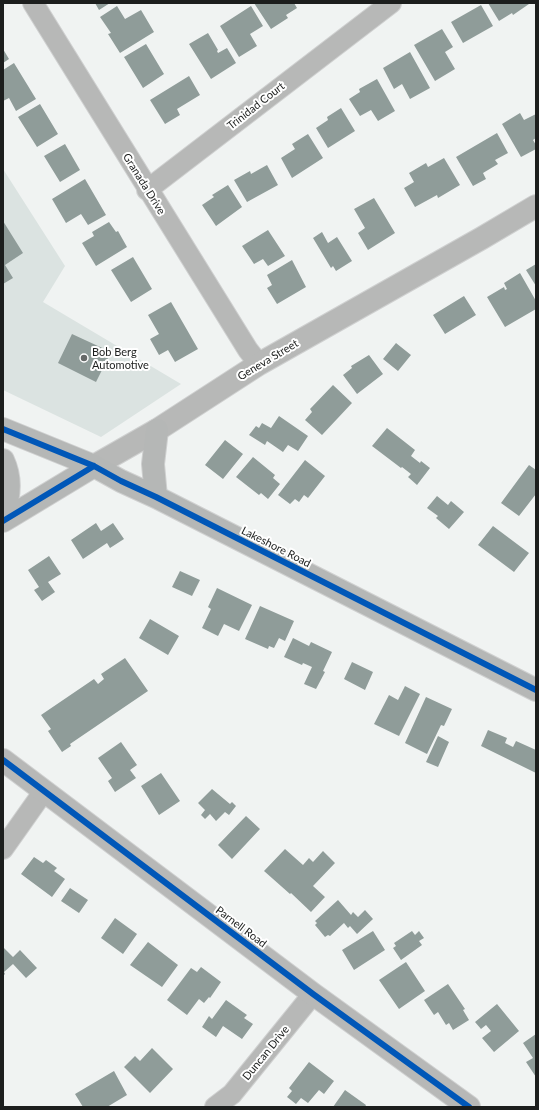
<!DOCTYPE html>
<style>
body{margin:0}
#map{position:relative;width:539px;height:1110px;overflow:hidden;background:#f0f3f2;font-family:Lato,sans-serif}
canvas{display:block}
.frame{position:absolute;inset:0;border:4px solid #1c1e1d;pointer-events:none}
</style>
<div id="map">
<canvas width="539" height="1110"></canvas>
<div class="frame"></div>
</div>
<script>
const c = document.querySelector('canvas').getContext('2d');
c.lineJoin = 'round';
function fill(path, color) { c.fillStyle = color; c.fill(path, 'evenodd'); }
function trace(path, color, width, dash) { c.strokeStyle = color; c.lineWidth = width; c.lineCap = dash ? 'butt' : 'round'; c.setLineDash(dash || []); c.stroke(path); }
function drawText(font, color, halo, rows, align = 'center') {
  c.font = font + ' Lato,sans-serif'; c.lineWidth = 4; c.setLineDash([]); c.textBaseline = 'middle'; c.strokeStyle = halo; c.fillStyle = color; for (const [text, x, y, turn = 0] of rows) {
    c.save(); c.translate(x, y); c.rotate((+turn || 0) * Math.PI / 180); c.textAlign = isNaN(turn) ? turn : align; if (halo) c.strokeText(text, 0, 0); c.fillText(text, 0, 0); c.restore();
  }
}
const built = new Path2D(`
 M3 169 65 266 43 302 181 384 101 437 3 390Z`);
const building = new Path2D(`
 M95 3H110L99 10Z
 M254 3H294L297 8 286 15 288 18 271 29Z
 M488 3H528L529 4 513 15 512 13 499 21Z
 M481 5 493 26 463 43 451 22Z
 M117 6 125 19 141 10 154 32 120 53 108 34 111 33 100 17Z
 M251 6 263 26 250 34 257 46 239 57 220 26Z
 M442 29 453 47 445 52 455 69 435 81 414 45Z
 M208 33 218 50 217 51 218 53 227 48 236 63 211 79 189 44Z
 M146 44 164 74 143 88 124 57Z
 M3 49 9 59 3 63Z
 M410 52 430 88 410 99 402 84 394 89 383 68Z
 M14 63 36 99 16 111 9 98 3 101V70Z
 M189 76 200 95 177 109 180 115 165 124 150 100Z
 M377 79 395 111 378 121 371 110 360 116 349 99 360 92 359 89Z
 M40 104 58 134 37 147 18 117Z
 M341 108 355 131 328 148 316 128 328 120 327 117Z
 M520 113 524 120 536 114V138L533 140 536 145V149L521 157 502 124Z
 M497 133 508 153 495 160 498 164 483 173 486 179 473 186 456 157Z
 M308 134 323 158 292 178 281 158 295 149 292 144Z
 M65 144 80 170 60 182 44 156Z
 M444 158 460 185 438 198 437 195 415 207 404 188 414 182 409 173 426 163 428 167Z
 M267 165 278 185 247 202 234 180 250 171 251 174Z
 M85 179 106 215 88 225 81 214 66 223 52 199Z
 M228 185 242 207 216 226 202 205 214 197 212 195Z
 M374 198 395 233 368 250 358 233 365 228 354 209Z
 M3 221 23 253 5 265 13 278 3 284Z
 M109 222 116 232 118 231 127 247 96 266 82 243 94 236 92 232Z
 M268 230 285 256 268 266 263 259 254 264 242 246Z
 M322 232 328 243 337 237 352 261 336 271 333 266 331 268 313 238Z
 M133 257 152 289 131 302 111 270Z
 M292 260 306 287 277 304 267 288 272 285 267 275Z
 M536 264V286L526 270Z
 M520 273 536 301V309L505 327 487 297 504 287 505 290 507 289 504 283Z
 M464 296 476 315 445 334 433 315Z
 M171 302 198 349 175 362 168 350 159 355 150 339 159 334 148 315Z
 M72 334 111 352 96 382 58 363Z
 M396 343 411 355 398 371 383 359Z
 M369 355 383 374 357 394 343 375 352 368 351 366Z
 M333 385 352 403 322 435 305 420 312 412 310 409Z
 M279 416 308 436 298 451 288 445 283 452 267 441 265 445 249 435 256 426 259 428 262 423 271 428Z
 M387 428 415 450 411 456 420 463 421 461 430 468 417 485 408 477 411 474 402 467 401 468 372 446Z
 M225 440 243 454 223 479 205 465Z
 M253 457 275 475 273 478 280 484 268 499 261 493 259 495 236 477Z
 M305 460 325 476 308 498 304 495 299 502 295 499 290 504 278 495Z
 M529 465 536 470V494L519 516 501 503Z
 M437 496 448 505 451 501 464 512 449 529 436 518 438 516 427 508Z
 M96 523 101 531 113 523 124 539 110 548 107 543 83 559 71 540Z
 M493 526 529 553 514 572 478 545Z
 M49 556 61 574 48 582 55 592 42 601 34 590 39 587 28 570Z
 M180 571 200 580 192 596 172 587Z
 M217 588 252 605 239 631 224 624 218 636 202 628 211 609 208 607Z
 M260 606 294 621 285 641 279 638 274 648 269 646 268 649 245 639Z
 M150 619 179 636 168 655 139 638Z
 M293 638 309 646 311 642 332 652 323 671 325 672 316 689 304 684 312 667 303 663 302 665 284 657Z
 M125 658 148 691 70 744 71 746 62 752 48 731 51 729 41 715 94 679 98 684 104 679 101 674Z
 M352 662 373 672 365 690 344 679Z
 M405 686 420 694 399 736 374 724 389 695 398 700Z
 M426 697 452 709 444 726 441 725 427 754 405 743Z
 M488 730 507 738 505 743 513 747 516 741 536 750V773L481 746Z
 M438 736 449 742 438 767 426 762Z
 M121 742 137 765 130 770 136 778 115 792 108 781 112 778 98 758Z
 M161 773 180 801 159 815 141 786Z
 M212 789 230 804 232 802 236 806 229 815 225 812 216 821 210 814 205 819 201 815 205 810 198 803Z
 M246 816 260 829 232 859 218 845Z
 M285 849 303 865 309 858 313 862 323 851 335 863 313 886 325 897 311 912 291 893 290 894 264 871Z
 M34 857 43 863 46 860 57 868 54 871 65 879 52 897 21 874Z
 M70 888 88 900 79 913 61 901Z
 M338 900 351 915 353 912 358 917 365 910 373 919 357 934 350 926 348 928 344 923 330 936 328 935 325 937 315 925 317 923 315 921Z
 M115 918 137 934 123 954 101 938Z
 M373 931 385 950 354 970 342 950Z
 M412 931 415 935 419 931 424 938 419 941 422 945 401 960 393 948 396 946 394 943Z
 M148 942 178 965 162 987 130 965Z
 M3 947 13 957 20 950 37 968 26 978 13 964 4 972 5 974 3 976Z
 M406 962 425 991 399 1009 379 980Z
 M201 967 221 982 210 998 209 997 204 1003 199 999 187 1015 167 1000 191 968 197 972Z
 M448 984 465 1009 463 1010 469 1020 453 1030 449 1023 446 1025 438 1012 434 1015 424 1000Z
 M226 1000 247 1015 244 1018 253 1024 242 1039 223 1026 216 1037 202 1027 209 1016 212 1019Z
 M497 1004 519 1031 494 1052 482 1038 491 1031 486 1025 481 1029 475 1022Z
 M536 1034V1077L526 1062 533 1058 523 1043Z
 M152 1048 173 1069 150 1093 124 1067 135 1056 140 1061Z
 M309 1062 334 1081 324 1094 319 1090 308 1103 301 1098 296 1104 287 1097 292 1091 289 1088Z
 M114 1071 127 1095 107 1107H83L75 1094Z
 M345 1090 366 1105 365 1107H333Z`);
const minor = new Path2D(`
 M33 3 248 350 259 364
 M147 190 391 3
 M3 849 44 791
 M215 1107 232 1094 313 994`);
const tertiary = new Path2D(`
 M94 466 157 430 259 364 482 238 536 206
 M3 760 313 994 469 1107`);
const secondary = new Path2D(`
 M3 429 94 466 121 481 156 497 536 690
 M3 460C11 477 10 496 3 514
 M156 497 153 464 157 430
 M3 521 94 466`);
const cycleway = new Path2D(`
 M3 429 94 466 121 481 156 497 536 690
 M3 521 94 466
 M3 760 313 994 469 1107`);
const markers = [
 [84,358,4,"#666968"]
];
const streetNames = [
 ["Trinidad Court",256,106,-38],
 ["Granada Drive",144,184,58],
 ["Geneva Street",268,360,-31],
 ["Lakeshore Road",276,547,27],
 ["Parnell Road",241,927,37],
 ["Duncan Drive",266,1053,-51]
];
const poiNames = [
 ["Bob Berg",92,352],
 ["Automotive",92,365]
];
fill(built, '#dbe3e1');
fill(building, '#8f9c99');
trace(minor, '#cfd0d0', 22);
trace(tertiary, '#cfd0d0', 24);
trace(secondary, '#cfd0d0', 24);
trace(minor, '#b7b8b7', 20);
trace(tertiary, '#b7b8b7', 22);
trace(secondary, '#b5b7b6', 22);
trace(cycleway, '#0057b8', 6);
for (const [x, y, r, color] of markers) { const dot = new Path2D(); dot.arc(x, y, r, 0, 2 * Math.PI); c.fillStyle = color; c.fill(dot); trace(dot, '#fff', 1.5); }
drawText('11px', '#1c1e1d', '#fff', streetNames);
drawText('11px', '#1c1e1d', '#fff', poiNames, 'left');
</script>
